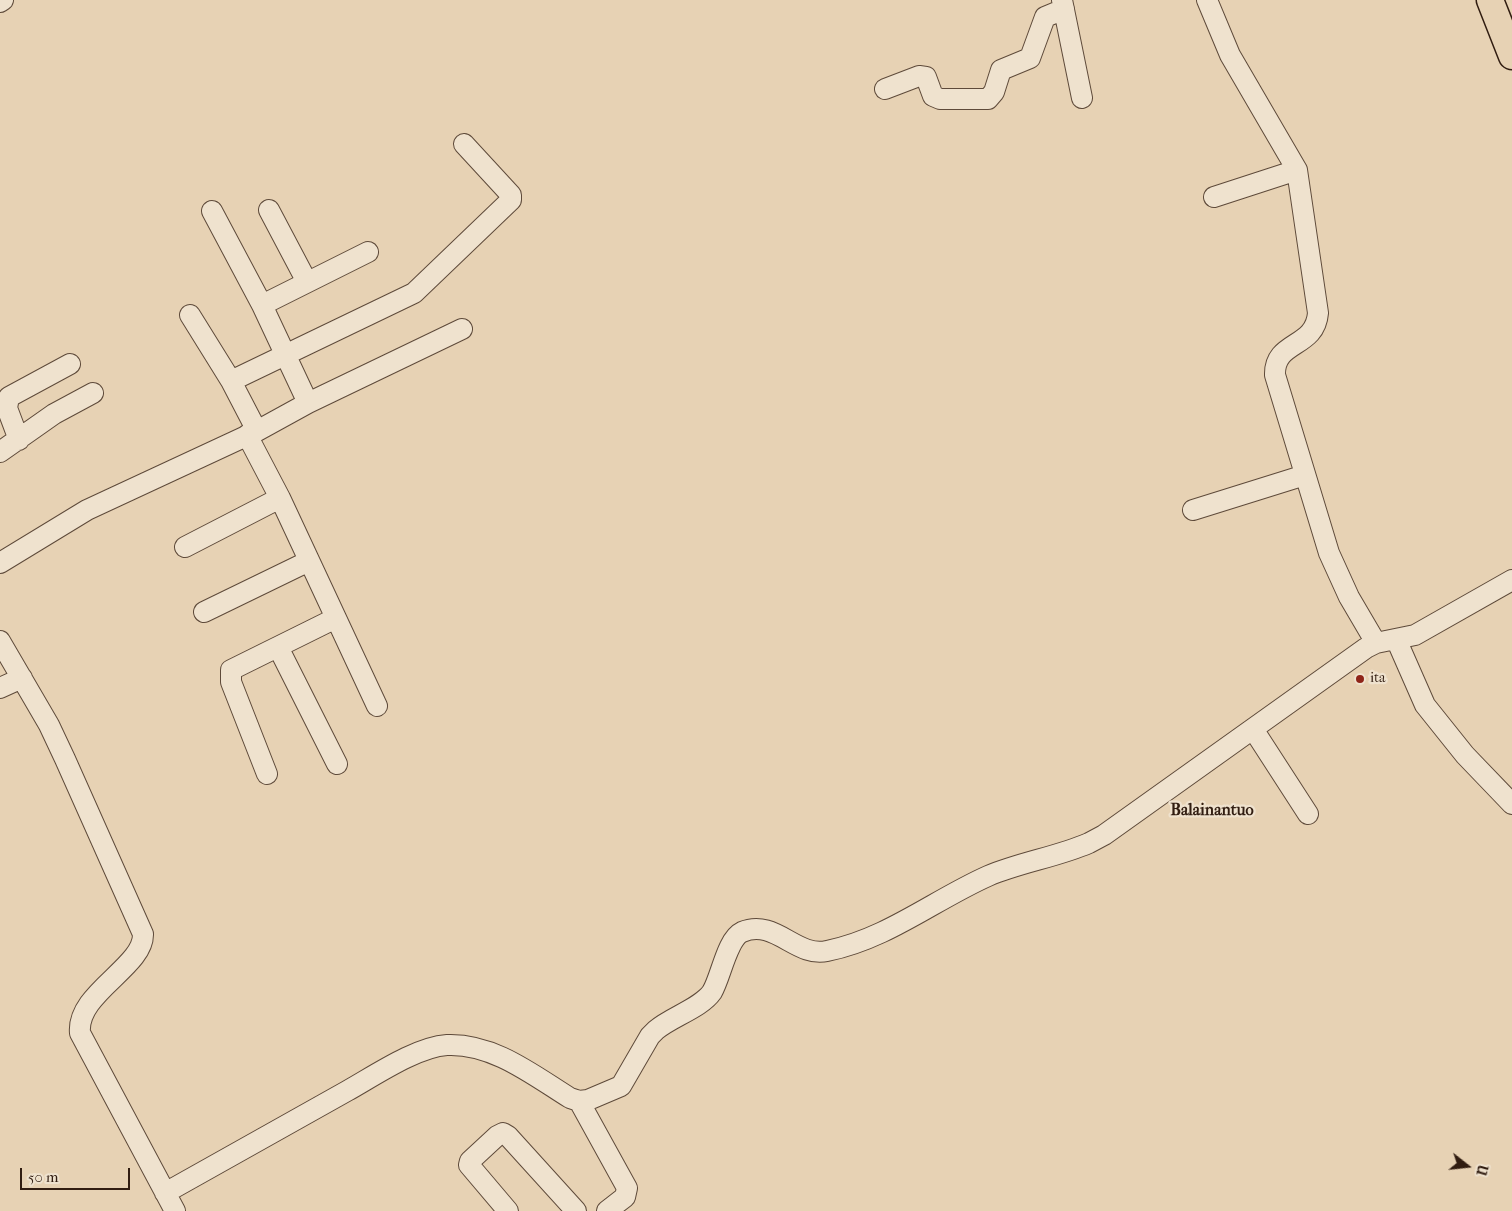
<!DOCTYPE html>
<style>
body{margin:0}
#map{position:relative;width:1512px;height:1211px;overflow:hidden;background:#e7d2b4;font-family:"IM FELL French Canon",serif}
canvas{display:block}
.north{position:absolute;left:1442px;top:1141px;width:50px;height:50px;-webkit-text-stroke:4px #efe2ce;paint-order:stroke;rotate:106deg;font-size:14px;font-weight:700;line-height:20px;text-align:center;color:#311d11}
.north::after{content:'';display:block;margin:auto;width:18px;height:22px;background:#311d11;clip-path:polygon(50% 0,100% 100%,50% 72%,0 100%)}
.scale{position:absolute;left:20px;top:1168px;width:110px;height:22px;box-sizing:border-box;border:2px solid #311d11;border-top:0;padding-left:6px;font-size:15px;line-height:18px;white-space:nowrap;color:#311d11;-webkit-text-stroke:4px #efe2ce;paint-order:stroke}
</style>
<div id="map">
<canvas width="1512" height="1211"></canvas>
<div class="north">U</div>
<div class="scale">50 m</div>
</div>
<script>
const c = document.querySelector('canvas').getContext('2d');
c.lineJoin = 'round';
function trace(path, color, width, dash) { c.strokeStyle = color; c.lineWidth = width; c.lineCap = dash ? 'butt' : 'round'; c.setLineDash(dash || []); c.stroke(path); }
function drawText(font, color, halo, rows, align = 'center') {
  c.font = font + ' "IM FELL French Canon",serif'; c.lineWidth = 4.5; c.setLineDash([]); c.textBaseline = 'middle'; c.strokeStyle = halo; c.fillStyle = color; for (const [text, x, y, turn = 0] of rows) {
    c.save(); c.translate(x, y); c.rotate((+turn || 0) * Math.PI / 180); c.textAlign = isNaN(turn) ? turn : align; if (halo) c.strokeText(text, 0, 0); c.fillText(text, 0, 0); c.restore();
  }
}
const minor = new Path2D(`
 M1062 0 1082 98
 M1207 0 1230 55 1297 170 1318 313C1315 349 1274 340 1275 375L1329 553 1349 597 1376 643
 M0 2 3 0
 M885 89 919 76 926 77 933 96 940 99H988L994 92 1001 70 1030 58 1045 17 1064 9
 M1214 197 1297 170
 M269 210 307 282
 M212 211 262 305 308 403
 M262 305 368 252
 M190 315 231 381
 M257 431 231 381 414 293 511 200V195L464 144
 M247 435 280 498 377 706
 M19 440 7 408 9 397 70 364
 M0 452 54 414 93 393
 M1193 510 1305 475
 M185 547 280 498
 M0 563 87 510 257 431 308 403 462 329
 M204 612 309 561
 M1396 639 1425 705 1465 755 1512 804
 M0 641 49 725 65 759 143 934C144 967 76 993 80 1033L175 1211
 M278 647 337 764
 M0 688 22 678
 M1253 729 1308 814
 M267 774 231 682V670L336 618
 M579 1101 627 1188 625 1197 607 1211
 M165 1193C226 1159 287 1125 347 1091 374 1076 416 1047 447 1045 493 1043 533 1075 570 1098L579 1101 588 1100 621 1086 650 1036 656 1030C671 1017 701 1008 712 992 721 977 727 939 742 932 775 918 796 958 827 951 887 939 934 900 988 876 1021 862 1057 857 1089 843L1104 835 1366 648 1376 643 1415 635 1512 580
 M508 1211 469 1165 470 1161 497 1136 503 1133 508 1136 576 1211`);
const major = new Path2D(`
 M1490 0 1512 56`);
const markers = [
 [1360,679,5,"#8f2418"]
];
const poiNames = [
 ["ita",1370,679]
];
const quarterNames = [
 ["Balainantuo",1212,811]
];
trace(minor, '#5e4a3a', 22);
trace(major, '#311d11', 29);
trace(minor, '#efe2ce', 20);
trace(major, '#e7d2b4', 26);
for (const [x, y, r, color] of markers) { const dot = new Path2D(); dot.arc(x, y, r, 0, 2 * Math.PI); c.fillStyle = color; c.fill(dot); trace(dot, '#efe2ce', 2); }
drawText('14px', '#311d11', '#efe2ce', poiNames, 'left');
drawText('bold 16px', '#311d11', '#efe2ce', quarterNames);
</script>
